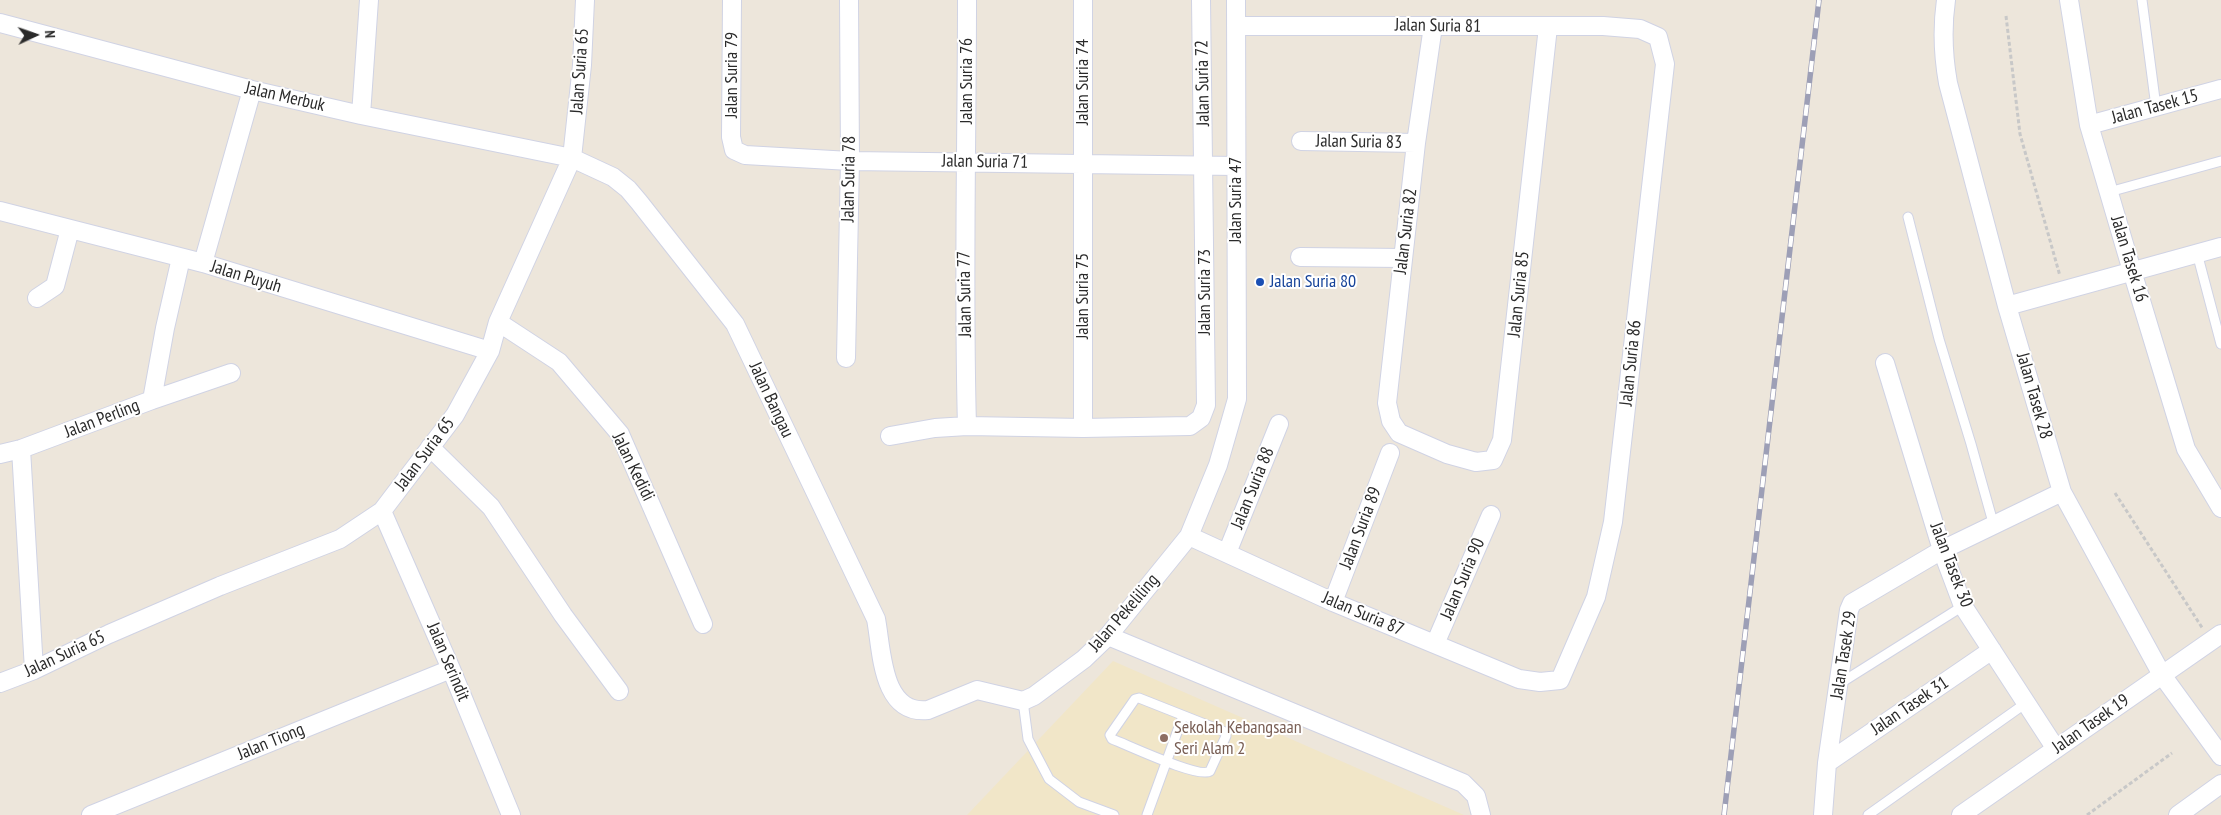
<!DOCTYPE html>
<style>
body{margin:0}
#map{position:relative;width:2221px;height:815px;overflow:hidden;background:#ede6db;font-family:"PT Sans Narrow",sans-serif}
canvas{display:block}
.north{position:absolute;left:10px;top:10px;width:50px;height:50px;-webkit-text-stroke:4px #fff;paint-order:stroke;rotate:87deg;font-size:14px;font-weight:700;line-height:20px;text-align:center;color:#2a2a2a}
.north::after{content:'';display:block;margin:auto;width:18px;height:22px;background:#2a2a2a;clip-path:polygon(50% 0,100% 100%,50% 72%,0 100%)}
</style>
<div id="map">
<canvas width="2221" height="815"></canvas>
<div class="north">N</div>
</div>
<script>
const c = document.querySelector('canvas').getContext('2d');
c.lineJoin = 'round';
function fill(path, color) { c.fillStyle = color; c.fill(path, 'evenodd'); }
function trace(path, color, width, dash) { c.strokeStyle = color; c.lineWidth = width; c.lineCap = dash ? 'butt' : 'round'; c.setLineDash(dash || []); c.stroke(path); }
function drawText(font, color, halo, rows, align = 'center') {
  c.font = font + ' "PT Sans Narrow",sans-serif'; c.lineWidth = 4; c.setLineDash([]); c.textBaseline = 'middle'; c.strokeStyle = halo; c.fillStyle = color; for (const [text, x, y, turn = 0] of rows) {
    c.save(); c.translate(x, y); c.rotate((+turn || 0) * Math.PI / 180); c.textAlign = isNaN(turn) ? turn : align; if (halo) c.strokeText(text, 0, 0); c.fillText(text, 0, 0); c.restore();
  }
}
const education = new Path2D(`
 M1113 661 1464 815H967Z`);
const path = new Path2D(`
 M2006 16 2020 134 2060 276
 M2115 493 2203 629
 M2087 815 2172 753`);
const lane = new Path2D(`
 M2142 0 2156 107
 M2109 192 2221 161
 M1908 217 1939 339 1971 444 1994 526
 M2197 253 2221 344
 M1839 684 1963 606
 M1139 698 1225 732 1226 736 1210 771C1199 779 1128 745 1112 739L1110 735 1135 699Z
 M1023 701 1028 739 1049 779 1079 802 1114 815
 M1147 815 1183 716
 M1868 815 2026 703`);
const street = new Path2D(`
 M732 0 731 137 734 150 745 155 850 161 1236 166
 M1946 0C1942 28 1943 55 1948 83L2007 306 2062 492 2162 675 2221 756
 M2069 0 2089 125 2132 271 2186 449 2221 508
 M0 23 252 90 361 115 572 158 613 177 628 189 639 202 735 324 876 619C882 650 881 715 928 710L977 690 1023 701 1034 696 1084 659 1108 636 1189 536 1218 465 1237 399 1236 0
 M1433 26 1416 143 1387 403 1391 421 1399 433 1447 454 1476 462 1493 460 1502 440 1548 27
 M361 115 369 0
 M2089 125 2221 89
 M1301 141 1416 143
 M0 211 203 263 490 351
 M1300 257 1403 258
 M203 263 252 90
 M37 298 55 286 70 229
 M2007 306 2221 247
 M498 322 559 362 620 434 703 624
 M846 358 850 161 849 0
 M1885 363 1942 550 1963 606 2056 749
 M152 400 231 373
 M967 426C963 284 967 142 967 0
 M1083 428V0
 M890 436 935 428 967 426 1083 428 1190 426 1201 418 1206 405 1201 0
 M430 447 491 507 563 615 619 691
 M21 449 34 670
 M0 454 21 449 152 400 165 328 181 258
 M382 511 451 669 511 815
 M1189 536 1333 602 1519 679 1540 682 1560 680 1596 597 1613 522 1665 64 1658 37 1640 29 1603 26H1236
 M1227 553 1279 424
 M1333 602 1390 453
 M1108 636 1463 783 1476 796 1481 815
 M1435 644 1491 515
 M0 683 34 670 109 634 220 586 340 539 382 511 455 415 490 351 498 322 572 158 582 65 585 0
 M1827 763 1992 650
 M91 815 451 669
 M1823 815 1827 763 1849 610 1852 603 1942 550 2062 492
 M1961 815 2221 634
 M2178 815 2221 784`);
const rail = new Path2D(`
 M1724 815 1819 0`);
const markers = [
 [1260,282,5,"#1a4fb4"],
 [1164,738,5,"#8d6e63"]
];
const streetNames = [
 ["Jalan Suria 81",1438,26,1],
 ["Jalan Suria 65",580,71,-86],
 ["Jalan Suria 79",732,75,-90],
 ["Jalan Suria 76",967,81,-90],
 ["Jalan Suria 74",1083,82,-90],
 ["Jalan Suria 72",1203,83,-91],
 ["Jalan Merbuk",285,97,13],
 ["Jalan Tasek 15",2155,107,-15],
 ["Jalan Suria 83",1359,142,1],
 ["Jalan Suria 71",985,162,1],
 ["Jalan Suria 78",849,179,-89],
 ["Jalan Suria 47",1236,200,-90],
 ["Jalan Suria 82",1406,231,-83],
 ["Jalan Tasek 16",2129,259,73],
 ["Jalan Puyuh",246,277,17],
 ["Jalan Suria 73",1205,292,-90],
 ["Jalan Suria 77",965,294,-91],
 ["Jalan Suria 85",1519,294,-84],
 ["Jalan Suria 75",1083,296,-90],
 ["Jalan Suria 86",1631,363,-84],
 ["Jalan Tasek 28",2034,396,74],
 ["Jalan Bangau",771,400,65],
 ["Jalan Perling",102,419,-21],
 ["Jalan Suria 65",425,454,-53],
 ["Jalan Kedidi",633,467,64],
 ["Jalan Suria 88",1253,488,-68],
 ["Jalan Suria 89",1361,528,-69],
 ["Jalan Tasek 30",1951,565,69],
 ["Jalan Suria 90",1463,579,-67],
 ["Jalan Pekeliling",1124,613,-49],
 ["Jalan Suria 87",1363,614,23],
 ["Jalan Suria 65",65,654,-25],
 ["Jalan Tasek 29",1844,655,-81],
 ["Jalan Serindit",448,662,67],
 ["Jalan Tasek 31",1910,706,-34],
 ["Jalan Tasek 19",2091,724,-35],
 ["Jalan Tiong",271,742,-22]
];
const transitNames = [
 ["Jalan Suria 80",1270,282]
];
const educationNames = [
 ["Sekolah Kebangsaan",1174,728],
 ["Seri Alam 2",1174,749]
];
fill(education, '#f1e6c8');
trace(lane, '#d0d3e4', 11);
trace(street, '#d0d3e4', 20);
trace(path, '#c8c8c8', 3, [4, 2.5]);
trace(lane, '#fff', 9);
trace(street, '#fff', 18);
trace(rail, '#9d9fb6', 5.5);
trace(rail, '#fff', 4, [11]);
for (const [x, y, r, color] of markers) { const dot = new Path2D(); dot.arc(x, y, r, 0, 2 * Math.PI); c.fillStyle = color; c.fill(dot); trace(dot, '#fff', 2); }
drawText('18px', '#2a2a2a', '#fff', streetNames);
drawText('18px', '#164399', '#fff', transitNames, 'left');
drawText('18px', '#785e54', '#fff', educationNames, 'left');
</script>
